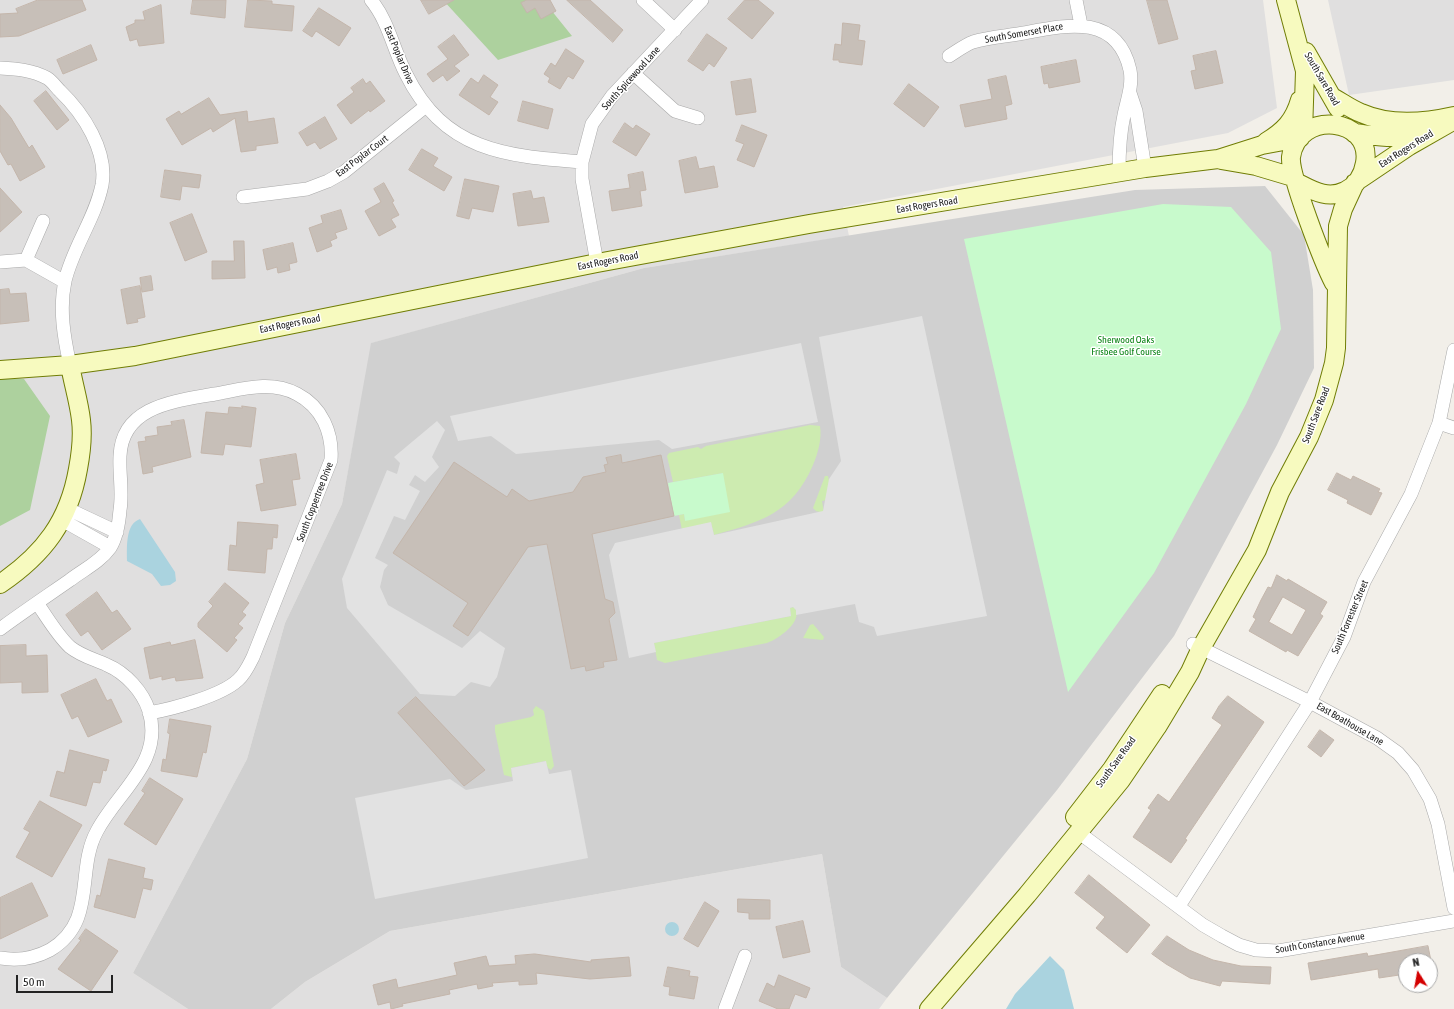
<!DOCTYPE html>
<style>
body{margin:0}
#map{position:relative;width:1454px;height:1009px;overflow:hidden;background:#f2efe9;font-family:"Asap Condensed",sans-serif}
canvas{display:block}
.north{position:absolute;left:1398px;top:953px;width:40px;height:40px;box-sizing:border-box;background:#fff;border:1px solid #a7a7a7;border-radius:50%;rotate:349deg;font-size:11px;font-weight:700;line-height:16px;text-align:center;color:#222}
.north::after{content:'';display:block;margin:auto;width:14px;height:18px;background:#d40000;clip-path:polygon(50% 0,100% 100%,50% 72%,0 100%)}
.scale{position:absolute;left:16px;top:975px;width:97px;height:18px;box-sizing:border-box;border:2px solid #222;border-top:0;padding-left:5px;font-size:12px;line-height:14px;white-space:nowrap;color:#222;-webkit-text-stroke:3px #fff;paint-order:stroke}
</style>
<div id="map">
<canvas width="1454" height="1009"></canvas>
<div class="north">N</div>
<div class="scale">50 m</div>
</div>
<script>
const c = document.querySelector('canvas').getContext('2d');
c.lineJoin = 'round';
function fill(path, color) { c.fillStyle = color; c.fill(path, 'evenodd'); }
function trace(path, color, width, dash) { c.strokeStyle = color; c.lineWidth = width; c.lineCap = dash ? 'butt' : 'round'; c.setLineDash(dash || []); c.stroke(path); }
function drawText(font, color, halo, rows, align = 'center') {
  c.font = font + ' "Asap Condensed",sans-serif'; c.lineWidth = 3; c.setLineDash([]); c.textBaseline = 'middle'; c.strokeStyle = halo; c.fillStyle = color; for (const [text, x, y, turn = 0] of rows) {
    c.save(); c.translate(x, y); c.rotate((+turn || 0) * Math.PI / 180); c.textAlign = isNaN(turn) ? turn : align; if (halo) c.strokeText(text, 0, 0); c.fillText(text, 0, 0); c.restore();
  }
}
const residential = new Path2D(`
 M0 0H1263L1277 108 1228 133 843 207 849 236 644 268 372 343 342 504 285 623 247 759 133 973 188 1009H0Z
 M1328 0H1454V80L1349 95Z
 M822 854 841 967 887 998 879 1009H271L305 982 390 931Z`);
const religious = new Path2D(`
 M1265 186 1304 235 1313 290 1314 368 1277 445 1174 636 1057 790 887 998 841 967 822 854 390 931 305 982 271 1009H188L133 973 247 759 285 623 342 504 371 343 644 268 1135 190Z`);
const grass = new Path2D(`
 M810 425 820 426C822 439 818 453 813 465 792 514 760 522 714 535L711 523 682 530 679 515 684 514 685 521 723 473 673 482 667 456 669 453 698 447 701 449 706 446Z
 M825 476H828L831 491 939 479 822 501 824 513 816 511 813 508Z
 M794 607C805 621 778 639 767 643L665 663 657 660 654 643 791 616 790 608Z
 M813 624 824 637 823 640 803 638 810 625Z
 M536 706 544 711 554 766 551 770 548 768 545 761 511 768 512 777 504 775 495 731V725L531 717 534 715 533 710Z`);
const forest = new Path2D(`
 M443 0H543L572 36 498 60Z
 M0 378 24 379 50 416 30 510 0 526Z`);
const park = new Path2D(`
 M1163 204 1231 207 1271 252 1281 329 1246 404 1154 573 1068 692 964 239Z
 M723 473 730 512 685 521 684 514 674 516 668 483Z`);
const parking = new Path2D(`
 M922 316 987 616 877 636 874 627 859 622 855 604 796 615V610L793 607 790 608 791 616 654 643 656 652 629 658 609 555 615 543 711 522 714 535 823 511 829 479 841 461 819 337Z
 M801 343 818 422 672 449 659 440 516 454 491 436 458 441 450 416Z
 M437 421 445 430 432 457 439 467 425 482 415 475 409 485 420 491 405 520 394 516 375 558 388 565 384 570 380 587 388 605 462 648 480 631 505 648 497 677 490 687 471 682 455 696 420 694 347 608 342 579 387 470 397 474 400 463 394 457Z
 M546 761 549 774 571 770 588 858 375 899 355 798 450 779 466 790 513 781 511 768Z`);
const water = new Path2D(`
 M140 519 175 572 176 581 170 585 161 586 152 574 127 561C127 548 125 524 140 519Z
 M665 929a7 7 0 1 1 14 0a7 7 0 1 1-14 0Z
 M1050 956 1064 970 1074 1009H1006L1015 994Z`);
const building = new Path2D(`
 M38 0H82L86 10 19 36 0 37V14L18 13 16 9Z
 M193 0H226L225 18 191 14Z
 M248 0 272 1V4L294 6 292 31 245 27Z
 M421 0H454L429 14Z
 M527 0H550L556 11 541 19 535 8 527 13 521 3Z
 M567 0H590L623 30 613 42Z
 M745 0H758L774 13 752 39 728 19Z
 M1147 0H1167L1178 39 1159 44Z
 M161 5 164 43 139 46 137 39 130 41 126 27 135 23V20H145L143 12Z
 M319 8 351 28 339 46 316 31 312 37 303 31Z
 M843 23 860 25 858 40 865 41 862 65 839 62V60H833L835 44 841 45Z
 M707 34 727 48 714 67 709 63 703 71 688 61Z
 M454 35 469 55 454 66 460 71 447 81 443 75 433 82 427 74 448 59 438 47Z
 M91 45 97 60 63 74 57 60Z
 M566 49 584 61 573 79 568 76 560 89 548 82 550 78 544 74 551 63 555 66Z
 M1216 51 1223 83 1195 89 1191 71 1196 70 1193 56Z
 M1076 60 1080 82 1049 88 1048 83 1044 84 1041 67Z
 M484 75 498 85 490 97 498 102 489 115 459 95 471 78 478 83Z
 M1006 76 1012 104 1005 106 1007 119 965 127 960 105 992 99 988 80Z
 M363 79 366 84 370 81 385 101 370 112 369 110 351 124 337 105 354 92 351 88Z
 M751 79 756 112 736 115 731 82Z
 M909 84 939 107 924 127 894 104Z
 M46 91 69 120 57 130 34 101Z
 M209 98 220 115 247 111 248 122 274 118 278 143 256 146V150L241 152 235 118 213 132 211 128 182 145 166 119 179 111 181 114Z
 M523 101 553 109 548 129 518 121Z
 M0 105 11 118 29 148 32 145 45 167 20 181 11 164 8 165 0 151Z
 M325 117 337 139 320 149 315 142 307 146 299 133Z
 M625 123 633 129 636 125 650 134 636 156 613 142Z
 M742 125 767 135 754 167 737 160 744 144 736 141Z
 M422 149 438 158 433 166 452 177 444 191 409 170Z
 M696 157 699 169 714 166 718 187 685 193 679 161Z
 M165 170 201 175 199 188 182 186 180 200 161 197Z
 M643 172 646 190 640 191 642 206 612 211 609 191 630 188 628 175Z
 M465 179 499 186 493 212 472 208 469 219 457 216Z
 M384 183 394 201 392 202 399 215 391 219 396 227 379 236 365 211 381 202 374 189Z
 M0 188 22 212 0 232Z
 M531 191 533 199 544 197 549 222 518 226 513 194Z
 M341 210 347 229 335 233 337 238 330 241 332 246 317 252 309 228 323 223 321 216Z
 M192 214 207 252 185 261 170 223Z
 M234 241H244L245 278 212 279V261H234Z
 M293 243 297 262 289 264 290 270 278 273 277 267 267 270 263 250Z
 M151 276 153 290 142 292 140 278Z
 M140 286 145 317 137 319 138 322 127 324 121 290Z
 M9 289 10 294 26 293 29 321 0 324V290Z
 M242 406 256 408 251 447 225 444 223 455 201 453 206 412 228 414 229 407 242 408Z
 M184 420 191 457 152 467 153 472 143 474 138 442 146 441 145 437 158 435 157 427 172 425 171 422Z
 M296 454 300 479 292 480 296 505 261 511 256 485 264 483 260 460Z
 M621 455 622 463 661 455 674 516 592 534 605 599 613 602 615 613 609 619 617 660 603 662 604 667 586 671 585 666 571 669 547 544 528 547 468 636 453 626 468 603 393 553 454 462 507 497 512 489 529 501 573 492 583 477 606 472 604 465 608 464 606 458Z
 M1337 473 1351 480 1353 476 1380 489 1378 492 1382 493 1371 515 1347 503 1348 500 1328 490Z
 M238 522 278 525 277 538 273 537 272 549H267L265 573 228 570 230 545 236 546Z
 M1277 575 1287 581 1288 579 1327 602 1320 614 1323 616 1298 656 1287 650 1286 652 1249 631 1256 619 1253 617 1261 600 1268 587 1271 588ZM1283 597 1306 610 1292 635 1269 622Z
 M225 583 249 603 242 612 246 615 238 624 243 628 234 638 237 640 227 652 198 627V623L213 606 209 602Z
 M97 592 112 613 117 610 131 629 102 650 88 631 81 636 66 615Z
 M195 640 203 678 176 681 175 677 162 680V676L150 679 144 648 170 642 171 645Z
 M26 645V656L47 655 48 692 22 693V682L0 683V646Z
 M96 679 107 701 111 699 122 722 88 737 78 716 72 719 61 695Z
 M1228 696 1264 722 1185 839 1187 840 1171 863 1133 837 1151 810 1148 808 1158 794 1169 802 1222 725 1212 718 1219 706Z
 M416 697 485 770 464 786 398 713Z
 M170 719 211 726 206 753 203 752 197 777 161 771 163 759 166 760 170 734 168 733Z
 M1320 730 1334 740 1321 757 1308 747Z
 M70 750 109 760 106 771 103 770 100 783 93 782 86 806 50 796 57 771 64 773Z
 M150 778 183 799 156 845 124 824 145 793 142 791Z
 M40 801 82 825 52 877 16 857 30 832 24 829Z
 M109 859 145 868 143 878 153 880 151 890 143 888 135 918 94 907 97 895 100 896Z
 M1089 875 1150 925 1127 953 1096 928 1105 917 1075 893Z
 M32 883 48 916 0 939V898Z
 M738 899 770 900V919H749V913L738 912Z
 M705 902 719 911 698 947 684 939Z
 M803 921 810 952 783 958 776 927Z
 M86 929 118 951 91 991 58 969 81 940 79 939Z
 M1167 936 1189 950 1213 960 1241 966 1271 967 1270 984 1222 981 1220 986 1190 978 1166 964 1152 954Z
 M1428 946 1431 961H1406V974L1379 978 1378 969 1311 980 1308 963 1367 953 1368 956Z
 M535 954 591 962V960L629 957 631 976 590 979 536 973 537 984 519 985V981L492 983 493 986 478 989 477 984 449 990 450 994 402 1004 403 1006 391 1009 390 1002 378 1005 373 985 396 979 398 988 457 975 454 963 486 956 489 966 516 964 515 956Z
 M668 967 690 971 689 976 698 977 694 999 669 995 670 987 664 986Z
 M779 975 810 988 806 998 795 994 789 1009H778L759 1001 767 983 774 987Z`);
const street = new Path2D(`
 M371 0C389 22 393 49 406 74 444 151 505 156 582 162
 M643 0 675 30
 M1076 0 1081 25
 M949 56C957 51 965 45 973 42 989 37 1008 36 1024 33 1066 25 1117 13 1130 70 1133 85 1127 100 1124 115 1120 133 1119 153 1119 172
 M0 68C17 69 32 70 47 78 52 81 56 87 60 91 83 113 108 151 102 185 95 219 73 247 65 281 59 309 64 338 70 365
 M633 73 675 111 698 118
 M1130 93 1136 111 1145 168
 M243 197 307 189 328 181 344 172 426 106
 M26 260 43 221
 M0 262 26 260 65 282
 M597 263 582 179V162L592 124 612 96 702 0
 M1439 423 1454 428
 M68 509 117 532
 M62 520 110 547
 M0 629C23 612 47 596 70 580 83 570 100 562 110 548 117 537 119 523 120 510 123 492 119 474 120 456 122 405 177 401 215 394 243 389 271 380 297 394 322 407 333 433 331 460L253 657C249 665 245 674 238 680 221 696 172 709 149 713
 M1193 644 1310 702 1377 738 1398 753 1413 770 1430 799 1438 824 1454 908
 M1078 832 1203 925 1222 936 1239 945 1256 950 1278 951 1454 921
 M1179 906 1310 702 1344 637 1364 582 1411 494 1439 423 1454 350
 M0 958C17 961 35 958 50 950 98 921 75 871 97 831 118 791 164 762 149 711 143 692 126 673 107 665 94 659 81 656 70 647 57 635 47 617 37 603
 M725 1009 745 956`);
const secondary = new Path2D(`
 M1286 0 1305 71 1303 133
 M1306 52 1338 108
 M1334 98C1343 103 1351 109 1361 113 1390 126 1423 123 1454 116
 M1354 133C1378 136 1397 141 1420 132
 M1266 142C1284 131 1294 121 1300 100
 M1221 160 1256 166 1293 177
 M1360 179 1409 146 1451 122
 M1296 182C1312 190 1327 200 1345 191 1356 186 1363 175 1365 163 1373 117 1298 109 1291 157 1289 174 1324 264 1334 283
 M0 370 70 365 135 356 597 263 809 224 1145 168 1218 159 1262 145 1300 138
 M0 584C44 554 69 521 78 469 81 453 83 436 81 420 79 402 73 383 70 365
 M1075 817 1112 769 1162 694
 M929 1009 1027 895 1121 780 1157 727 1190 672 1201 648 1257 550 1280 492 1309 437 1324 400 1334 363 1336 348 1338 226 1343 209 1355 183`);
const streetNames = [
 ["South Somerset Place",1024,33,-10],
 ["East Poplar Drive",399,55,67],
 ["South Spicewood Lane",631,78,-48],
 ["South Sare Road",1322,79,60],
 ["East Rogers Road",1406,149,-32],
 ["East Poplar Court",362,156,-37],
 ["East Rogers Road",927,205,-9],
 ["East Rogers Road",608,261,-11],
 ["East Rogers Road",290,324,-11],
 ["South Sare Road",1316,415,-69],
 ["South Coppertree Drive",315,502,-69],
 ["South Forrester Street",1350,617,-67],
 ["East Boathouse Lane",1350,724,30],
 ["South Sare Road",1116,762,-54],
 ["South Constance Avenue",1320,943,-9]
];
const parkNames = [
 ["Sherwood Oaks",1126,340],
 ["Frisbee Golf Course",1126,352]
];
fill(residential, '#e0dfdf');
fill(religious, '#d0d0d0');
fill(grass, '#cdebb0');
fill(forest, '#add19e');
fill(park, '#c8facc');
fill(parking, '#e2e2e2');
fill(water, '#aad3df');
fill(building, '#c7bfb8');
trace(building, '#c4b6ab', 1);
trace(street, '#a9a9a9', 14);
trace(secondary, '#707d05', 20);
trace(street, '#fff', 13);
trace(secondary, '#f7fabf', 18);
drawText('10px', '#222', '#fff', streetNames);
drawText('10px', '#0c8416', '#fff', parkNames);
</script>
